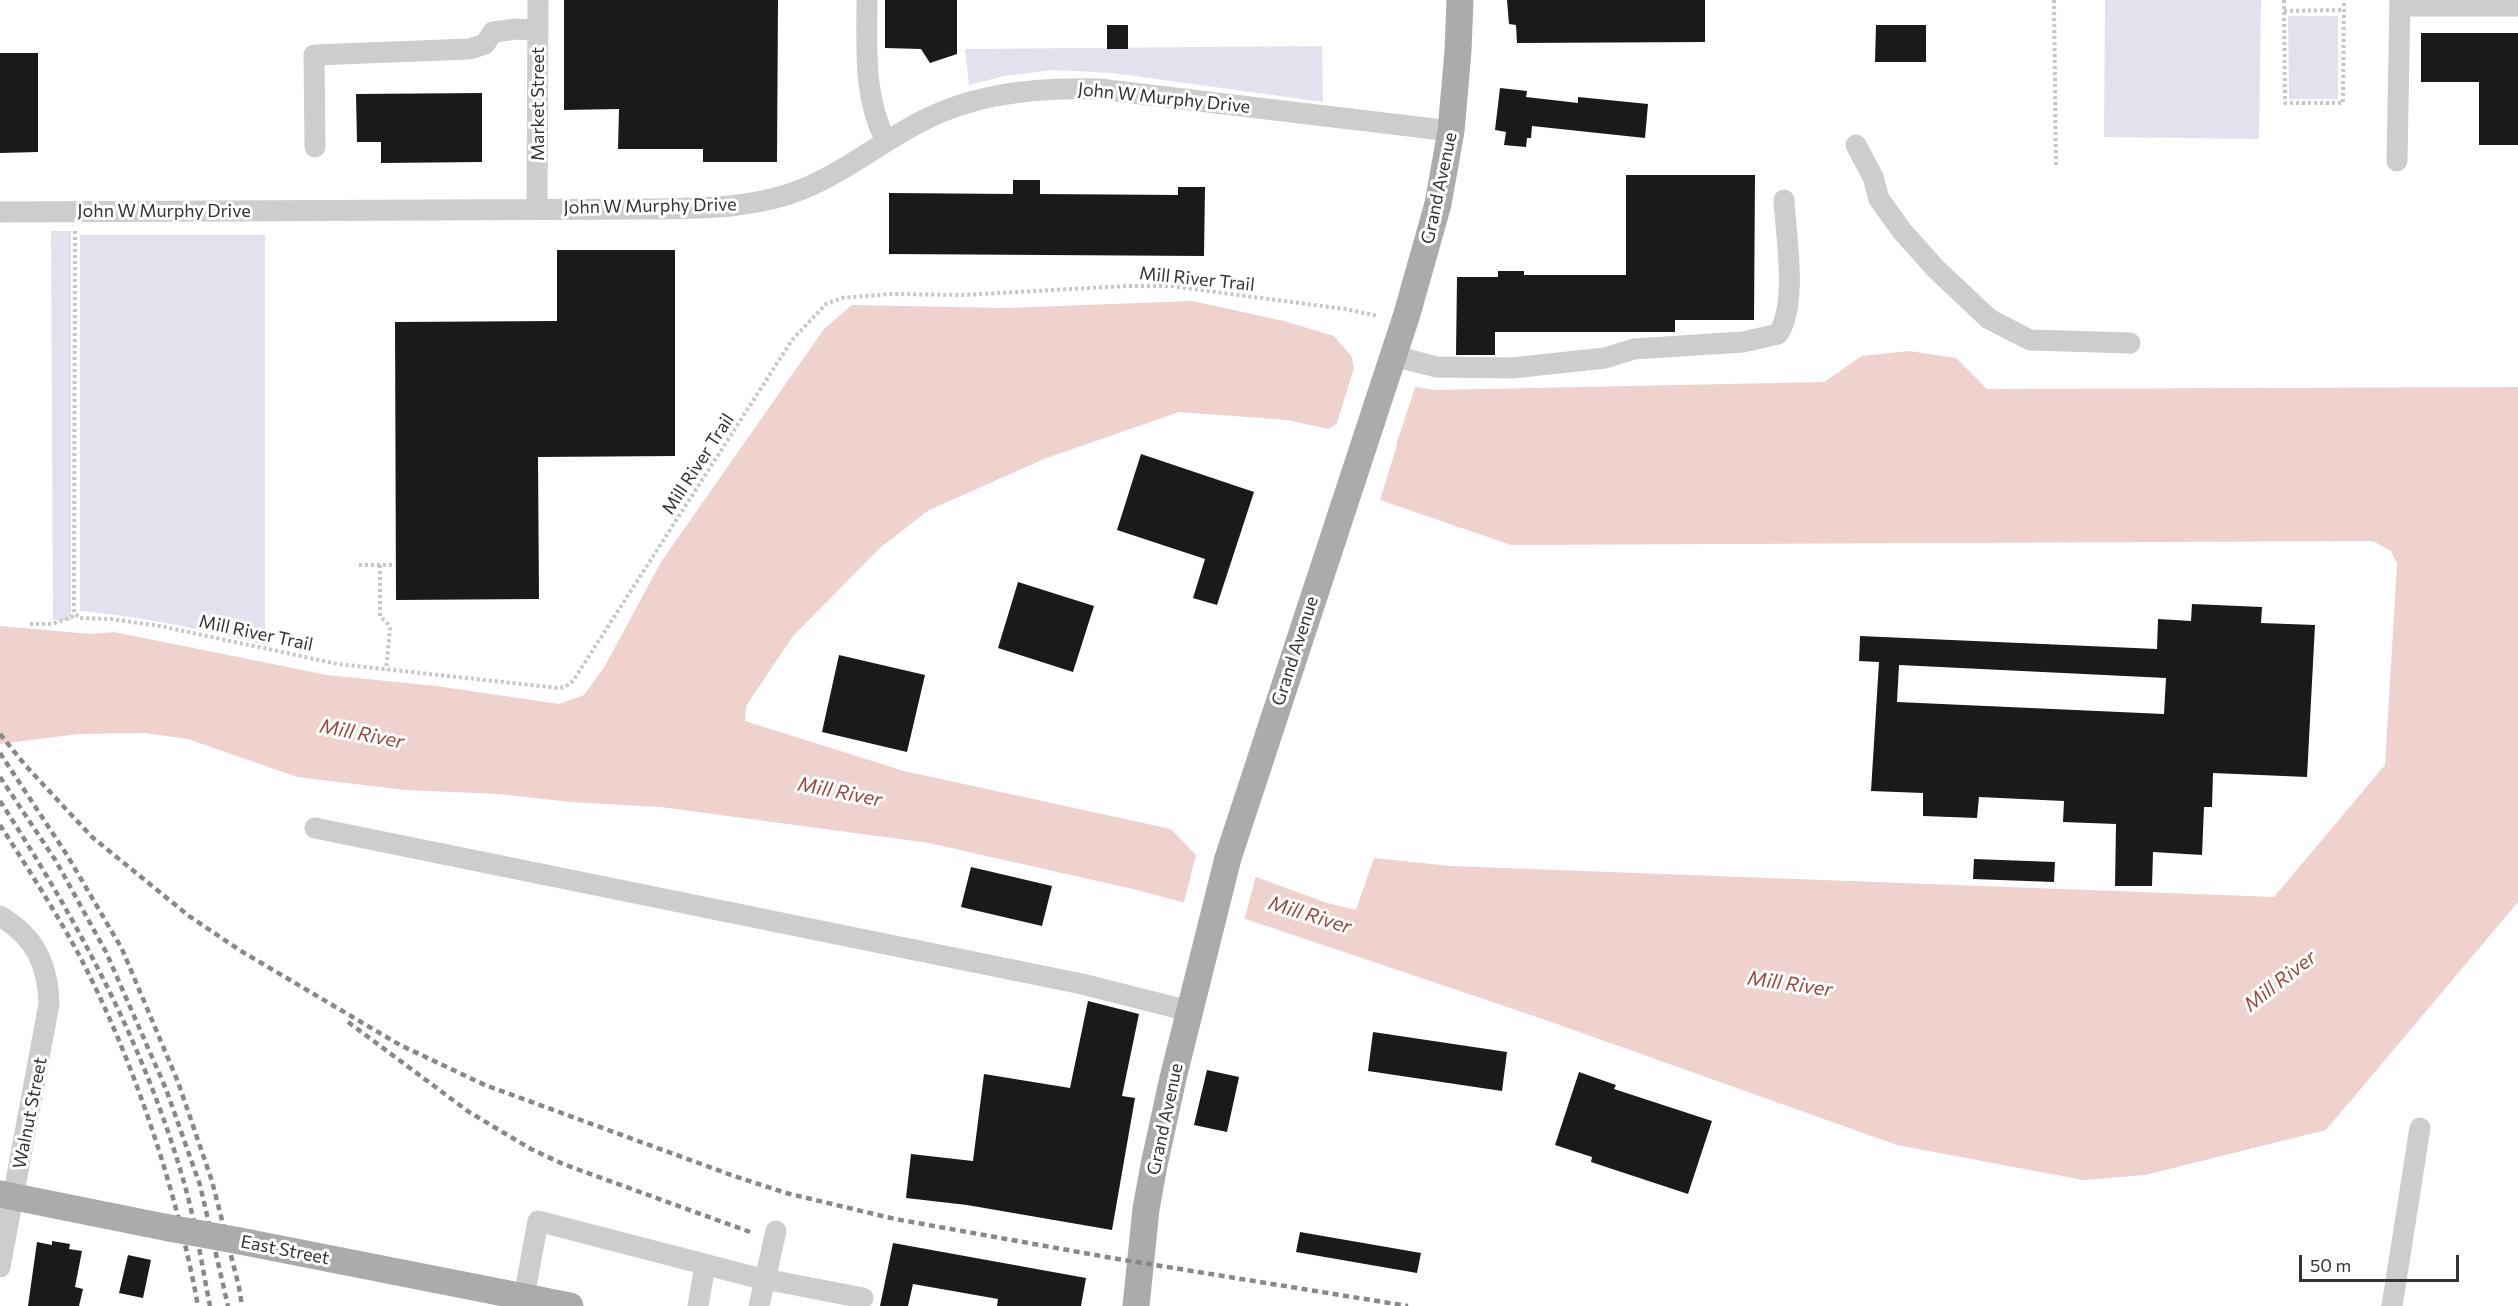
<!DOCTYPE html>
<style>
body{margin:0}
#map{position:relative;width:2518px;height:1306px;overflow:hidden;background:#fff;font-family:Commissioner,sans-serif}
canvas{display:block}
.scale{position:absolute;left:2299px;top:1255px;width:160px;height:27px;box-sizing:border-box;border:3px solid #333;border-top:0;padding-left:8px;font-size:18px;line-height:21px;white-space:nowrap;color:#333;-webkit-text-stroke:4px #fff;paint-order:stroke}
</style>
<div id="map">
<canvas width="2518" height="1306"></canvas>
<div class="scale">50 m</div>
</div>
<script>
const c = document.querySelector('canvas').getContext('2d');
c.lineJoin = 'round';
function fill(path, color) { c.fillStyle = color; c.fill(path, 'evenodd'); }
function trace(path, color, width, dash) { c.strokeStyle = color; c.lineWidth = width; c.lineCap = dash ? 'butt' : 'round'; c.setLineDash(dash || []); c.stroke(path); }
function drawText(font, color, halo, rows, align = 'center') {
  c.font = font + ' Commissioner,sans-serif'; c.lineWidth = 6; c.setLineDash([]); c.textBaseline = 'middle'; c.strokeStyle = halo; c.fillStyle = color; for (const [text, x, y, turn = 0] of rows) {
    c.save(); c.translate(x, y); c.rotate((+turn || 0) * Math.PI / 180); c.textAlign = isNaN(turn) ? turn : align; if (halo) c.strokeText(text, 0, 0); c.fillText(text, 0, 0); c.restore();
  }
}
const green = new Path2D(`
 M2105 0H2261L2259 139 2104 137Z
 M2288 16H2338V99H2289Z
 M1322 46 1323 102 1113 73 1054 70 1004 76 969 85 965 49Z
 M51 231H71V621L53 620Z
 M80 235H265V645C203 629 143 617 80 611Z`);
const water = new Path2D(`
 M1192 301 1284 321 1334 336 1352 357 1355 377 1434 390 1824 382 1862 356 1909 351 1956 358 1987 389 2518 387V902L2326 1130 2145 1175 2083 1180 1897 1145 1540 1018 1249 920 1133 889 929 843 661 807 571 802 498 794 405 790 297 777 188 739 145 733 78 734 0 744V626L91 634 114 632 327 675 436 686 559 704 584 695 605 666 661 562 824 329 852 305 1005 308ZM1179 412 1288 420 1328 429 1337 424 1397 445 1380 500 1511 545 2373 541 2391 551 2397 564 2385 765 2274 897 1451 866 1374 858 1356 910 1327 903 1196 855 1171 829 904 771 745 721 746 706 793 636 881 547 929 510 1044 459Z`);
const pier = new Path2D(`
 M1353 371 1416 385 1394 451V447L1335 429Z
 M1197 851 1256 875 1244 922 1183 906Z`);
const building = new Path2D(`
 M564 0H778L777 162H703V149H618L619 109 564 110Z
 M885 0H957V54L930 63 921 49 885 48Z
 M1507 0H1705V42L1517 43 1516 25 1509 24Z
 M1107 25H1128V49H1107Z
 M1876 25H1926V62H1875Z
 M2421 33H2518V145H2479V82H2421Z
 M0 53H38V152L0 153Z
 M1500 88 1527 91 1526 97 1578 103V97L1648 104 1645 138 1532 126 1531 138H1527L1526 147 1504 145 1506 132 1495 130Z
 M482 93V162L381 163V142H357L356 94Z
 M1626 175H1755L1754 320H1675V332H1495V355H1456L1457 277H1498V271H1524V275H1626Z
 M1013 180H1040V194L1178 195V187H1205L1204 256 889 254V193L1013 194Z
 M557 250H675V456L538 457 539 599 396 600 395 322 557 321Z
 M1141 454 1254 492 1217 605 1193 598 1205 559 1117 530Z
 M1018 582 1094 606 1073 672 998 648Z
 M2192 604 2262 607 2261 623 2315 625 2307 777 2213 773 2212 807H2204L2202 855 2153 852 2152 886H2115L2116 824 2063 822 2064 801 1979 797 1977 818 1923 816V793L1871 791 1879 662 1859 661 1860 636 2157 649 2158 619 2191 621ZM1899 665 2166 678 2164 714 1897 702Z
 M839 655 925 675 907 752 822 732Z
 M1974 859 2055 862 2054 882 1973 879Z
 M971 867 1052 886 1042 926 961 907Z
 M1088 1001 1139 1014 1122 1096 1135 1098 1112 1230 967 1205 906 1198 911 1154 973 1161 984 1074 1070 1088Z
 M1373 1032 1507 1052 1502 1091 1368 1071Z
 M1207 1070 1239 1077 1227 1132 1194 1125Z
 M1579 1072 1616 1085 1614 1089 1712 1121 1688 1194 1591 1162 1592 1157 1555 1145Z
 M1300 1232 1421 1253 1417 1273 1296 1252Z
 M52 1241 70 1244 69 1249 82 1251 75 1287 83 1289 79 1306H28L37 1242 52 1245Z
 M893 1243 1086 1278 1081 1306H997L998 1299 913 1284 908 1306H880Z
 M128 1255 151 1260 143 1298 119 1293Z`);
const path = new Path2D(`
 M2054 0 2056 166
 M2284 0 2285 103H2343L2344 0
 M2284 11 2343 10
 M75 231 74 612 79 618 111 619 160 626 338 664 558 688 565 687 573 681 792 340 826 304 842 298 891 294 962 295 1127 286H1170L1345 309 1378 316
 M359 565H394
 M380 565V616L388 624 390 629 386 670
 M30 624H52L77 615`);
const minor = new Path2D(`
 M867 0C867 49 863 97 886 141
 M2400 6H2518
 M1856 145 1873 177 1879 199 1902 231 1936 269 1989 319 2030 340 2130 343
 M315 147 314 55 470 49 485 44 493 32 516 29 538 30
 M2397 161 2400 0
 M537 208 538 0
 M0 212 650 209C701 208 754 209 803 189 847 171 883 140 926 119 979 92 1041 87 1099 89L1451 131
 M1393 356 1437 367 1512 368 1605 358 1634 349 1743 342 1778 334C1798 304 1786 237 1784 200
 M315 828 1082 984 1189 1011
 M0 916C35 937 48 964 49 1004L0 1267
 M524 1297 538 1221 754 1277 863 1298
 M698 1306 705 1265
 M759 1306 776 1231
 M2392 1306 2420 1128`);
const major = new Path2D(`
 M0 1194 169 1228
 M240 1241 570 1306
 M1136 1306 1146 1209 1154 1165 1173 1078 1228 858 1407 314 1438 204 1451 131 1458 51 1460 0`);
const rail = new Path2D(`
 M0 734 25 765 92 837 189 916 241 951 400 1045 485 1085 734 1176 786 1193 895 1219 1112 1258 1408 1306
 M0 753 67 855 122 949 178 1082 212 1181 239 1287 242 1306
 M0 777 56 861 106 952 166 1089 200 1185 228 1306
 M0 801C78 921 146 1048 185 1186 196 1225 202 1266 210 1306
 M0 825C27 867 54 909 78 953 133 1057 177 1191 198 1306
 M348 1022 469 1112 531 1149 563 1164 750 1232`);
const majorBridge = new Path2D(`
 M169 1228 240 1241`);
const streetNames = [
 ["John W Murphy Drive",1164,98,6],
 ["Market Street",538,104,-90],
 ["Grand Avenue",1439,188,-78],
 ["John W Murphy Drive",650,206,-1],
 ["John W Murphy Drive",164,211],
 ["Mill River Trail",1197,279,6],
 ["Mill River Trail",698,464,-57],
 ["Mill River Trail",256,633,12],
 ["Grand Avenue",1295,651,-72],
 ["Walnut Street",30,1113,-79],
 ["Grand Avenue",1165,1119,-78],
 ["East Street",285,1250,11]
];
const waterNames = [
 ["Mill River",362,734,11],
 ["Mill River",840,792,11],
 ["Mill River",1310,915,17],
 ["Mill River",2280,981,-38],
 ["Mill River",1790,984,8]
];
fill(green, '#e4e1ef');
fill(water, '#efd2cd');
fill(pier, '#fff');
fill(building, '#1a1a1a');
trace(path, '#c7c7c7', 4, [3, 3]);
trace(minor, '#cdcdcd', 21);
trace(major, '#ababab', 27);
trace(rail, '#888', 4.5, [6, 4.5]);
trace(majorBridge, '#ababab', 27);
drawText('18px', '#333', '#fff', streetNames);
drawText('italic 20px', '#9b483b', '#fff', waterNames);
</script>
